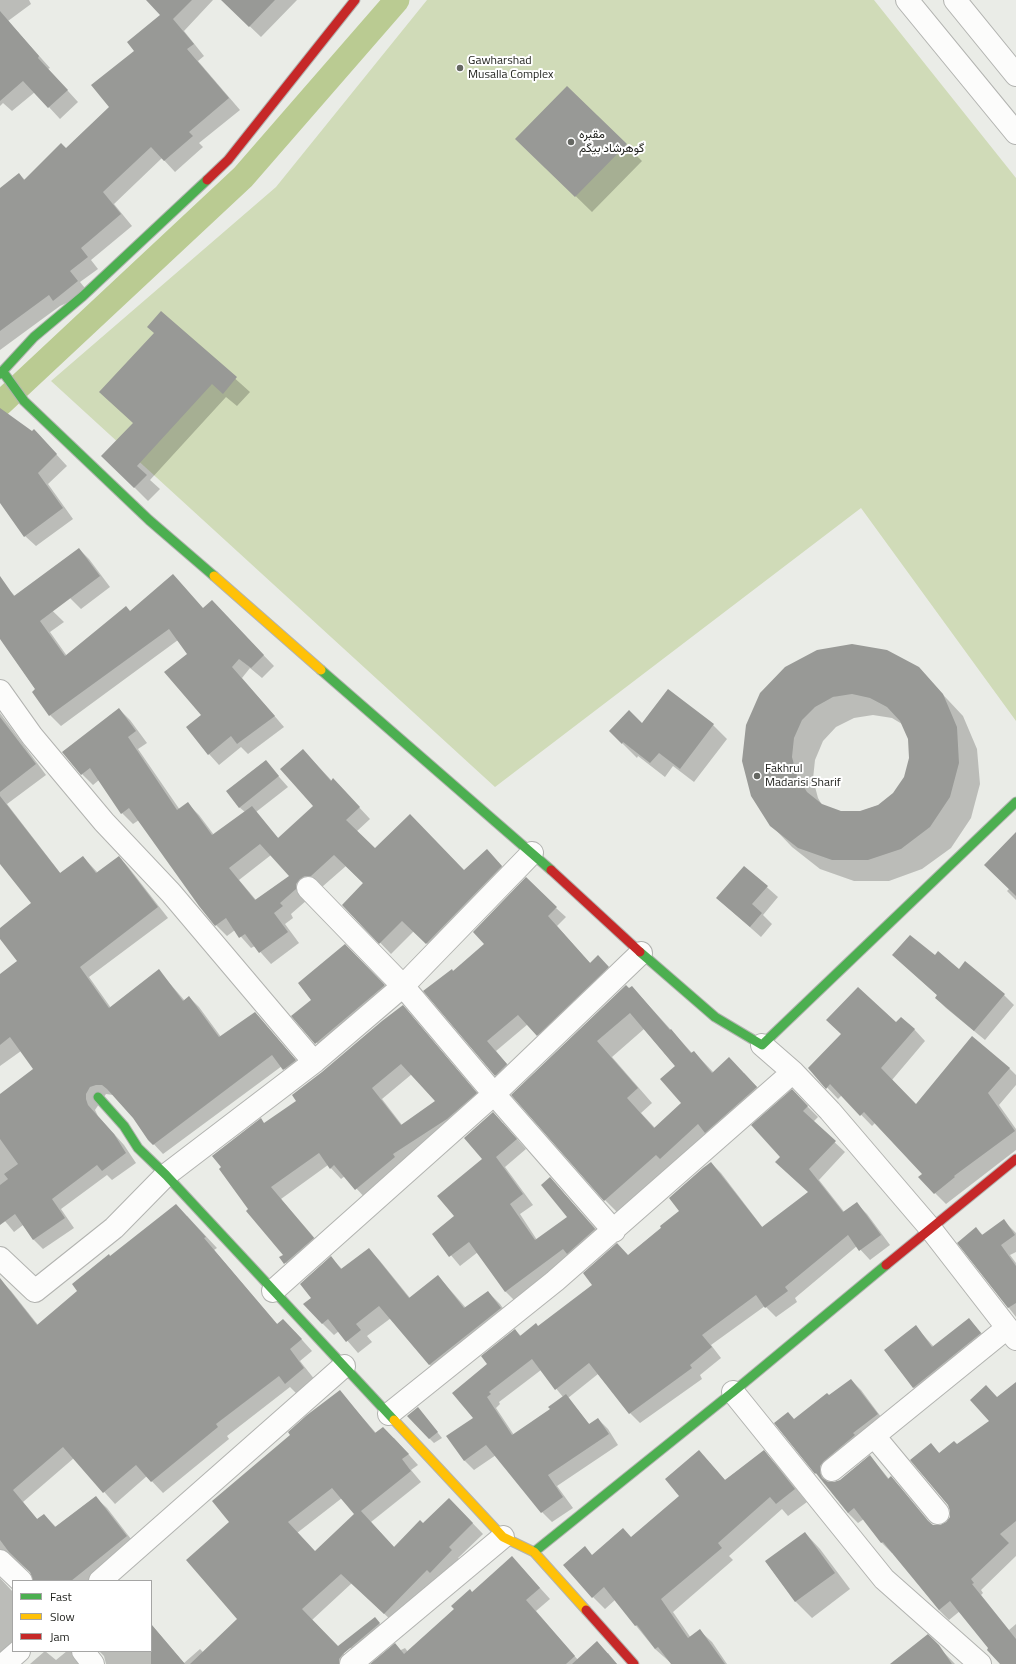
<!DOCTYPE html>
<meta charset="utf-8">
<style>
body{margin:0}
#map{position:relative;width:1016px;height:1664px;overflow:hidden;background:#eaece7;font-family:"Titillium Web",sans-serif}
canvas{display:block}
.legend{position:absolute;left:12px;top:1580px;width:140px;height:72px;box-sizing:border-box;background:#fff;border:1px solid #a5a5a4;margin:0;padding:5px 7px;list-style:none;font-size:12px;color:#1e1f1b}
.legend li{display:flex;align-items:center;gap:8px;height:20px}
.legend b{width:20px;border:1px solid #a5a5a4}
</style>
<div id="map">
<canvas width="1016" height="1664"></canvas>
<ul class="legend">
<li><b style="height:5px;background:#4caf50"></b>Fast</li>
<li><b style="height:5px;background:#ffc107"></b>Slow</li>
<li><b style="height:5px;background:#c62828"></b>Jam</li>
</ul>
</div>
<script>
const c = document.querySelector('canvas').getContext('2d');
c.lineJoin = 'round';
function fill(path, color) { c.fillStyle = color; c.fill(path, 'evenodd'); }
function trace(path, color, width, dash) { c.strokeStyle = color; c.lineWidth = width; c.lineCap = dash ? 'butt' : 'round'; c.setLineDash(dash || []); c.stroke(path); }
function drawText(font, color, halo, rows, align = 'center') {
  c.font = font + ' "Titillium Web",Vazirmatn,sans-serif'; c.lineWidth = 4; c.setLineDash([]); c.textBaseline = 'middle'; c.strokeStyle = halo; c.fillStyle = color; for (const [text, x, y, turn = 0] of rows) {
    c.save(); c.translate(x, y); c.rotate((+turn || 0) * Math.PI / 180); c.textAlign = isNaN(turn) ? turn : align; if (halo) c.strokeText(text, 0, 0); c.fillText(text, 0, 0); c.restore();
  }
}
const green = new Path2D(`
 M427 0H874L1016 178V721L861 508 495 787 51 381 276 187Z`);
const shadow = new Path2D(`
 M0 0H29L31 4 8 21 50 68 48 69 78 102 60 119 35 92 12 111 3 103 0 106Z
 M147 0H213L184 31 204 56 198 61 240 110 199 143 203 147 175 172 162 158 114 204 132 226 91 260 98 269 80 282 89 293 60 306 0 350V189L19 174 25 180 66 150 110 107 136 51 161 15Z
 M222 0H297L261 37Z
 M567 87 642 161 592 212 517 139Z
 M161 312 250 392 237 406 226 397 150 480 160 489 148 501 103 456 134 424Z
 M0 422 44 441 67 466 48 484 73 519 36 546 25 536 0 500Z
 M79 549 89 559 110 587 81 609 70 598 50 570Z
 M28 587 64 622 50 632 67 656 131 612 204 609 222 612 274 666 262 678 250 668 242 678 284 727 248 754 241 747 219 765 209 754 202 715 188 654 178 640 61 726 50 715 33 692 36 690 0 638V597L9 590 15 596Z
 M918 668 963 716 977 749 980 784 971 818 951 848 922 869 889 881H854L820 869 792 847 771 825 747 726ZM873 715 892 718 902 724 909 739 910 758 905 777 894 794 879 805 860 812H840L822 805 818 798 813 779 815 760 823 741 836 727 854 718Z
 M119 709 130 720 147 743 138 749 180 810 188 804 199 815 214 835 245 812 239 807 265 761 288 787 256 812 279 839 314 807 303 750 332 781 344 791 370 819 356 832 375 849 464 871 498 862 512 878 438 954 414 931 391 954 344 905 364 884 346 866 291 914 293 918 285 924 299 943 271 964 255 946 251 948 235 930 227 936 216 925 200 906 139 820 133 824 122 813 99 780 93 785 82 774ZM271 855 290 876 256 900 239 880Z
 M0 713 46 775 7 804 61 874 83 857 98 873 119 857 129 868 168 918 89 977 111 1008 159 971 185 1001 189 997 199 1007 221 1037 255 1013 305 1071 294 1079 282 1066 163 1154 149 1139 134 1117 113 1095 106 1094 95 1110 98 1116 124 1145 136 1163 112 1180 107 1175 61 1209 74 1228 43 1249 33 1239 23 1225 14 1232 0 1215V1095L35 1069 21 1051 0 1066V975L18 961 0 938V929L33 903 0 838Z
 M642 724 713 725 727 739 694 782 673 766 665 777 638 756 637 758 610 731Z
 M1016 848V900L1007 891 1009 889Z
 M744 867 778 897 763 915 772 924 761 937 717 898Z
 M556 908 566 917 557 926 591 964 608 967 618 977 547 1045 528 1024 496 1051 516 1075 505 1085 496 1075 454 972Z
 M345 946 395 996 327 1054 293 1016 313 1000Z
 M893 955 935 956 1004 995 1014 1005 985 1040 946 1008 936 998 938 996Z
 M632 987 692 1053 694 1052 714 1073H744L771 1102 620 1215 605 1200 513 1095ZM644 1029 676 1067 682 1103 655 1128 641 1113 652 1103 612 1057Z
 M403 1007 487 1104 367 1200 345 1176 341 1179 328 1165 281 1199 324 1249 296 1274 281 1258 284 1255 248 1211 265 1124 298 1101 323 1072ZM412 1074 436 1102 402 1125 382 1099Z
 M896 1023 914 1029 925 1041 892 1080 916 1105 1009 1068 1016 1075V1085L999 1105 1016 1129V1150L946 1204 935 1193 923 1174 875 1123 872 1126 842 1095 838 1099 809 1068Z
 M802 1101 818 1117 813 1122 845 1152 819 1180 845 1213 857 1204 867 1214 890 1245 870 1260 857 1246 795 1298 797 1302 776 1317 765 1306 711 1345 721 1358 700 1375 702 1379 640 1423 630 1413 598 1374 568 1398 590 1425 598 1419 608 1429 618 1445 557 1486 573 1508 552 1522 542 1512 496 1455 474 1470 464 1460 489 1364 515 1330 521 1336 538 1327 593 1285 681 1211 711 1163 721 1173 763 1228 809 1192 781 1157ZM541 1370 563 1397 551 1410 514 1435 496 1408 500 1404 499 1402Z
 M503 1123 526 1149 505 1167 533 1205 520 1214 537 1240 568 1217 550 1178 605 1239 515 1301 505 1291 478 1252 460 1266 433 1234 455 1216 483 1159Z
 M187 1216 217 1248 214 1250 278 1325 295 1332 312 1351 300 1361 315 1380 297 1394 290 1387 227 1436 229 1439 163 1493 147 1476 115 1504 74 1458 23 1502 38 1520 44 1515 56 1527 95 1497 107 1508 138 1548 96 1581H34L31 1573 15 1560H8L0 1567V1280L11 1291 38 1325 79 1291 110 1257Z
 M1004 1221 1016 1233V1252L1010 1255 1016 1263V1317L958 1243 976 1229 983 1235Z
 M369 1249 380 1261 410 1298 438 1276 466 1308 488 1292 500 1304 512 1321 441 1376 430 1365 391 1318 367 1336 372 1342 358 1353 339 1331 334 1335 322 1323 313 1298 331 1258 342 1269Z
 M969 1319 991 1344 924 1398 914 1388 885 1350 916 1327 934 1347Z
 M851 1380 861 1390 887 1425 830 1476V1483L840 1481 870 1456 889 1479 891 1478 901 1488 932 1525 940 1526 946 1524 951 1517V1511L931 1444 940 1454 957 1445 990 1421 997 1398 1016 1383V1556L981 1590 983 1593 981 1595 1009 1630 1016 1624V1664H1001L960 1611 949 1620 939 1610 893 1552 892 1553 882 1543 864 1519 858 1523 848 1513 776 1424 794 1420Z
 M340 1392 376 1433 394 1438 418 1465 411 1470 421 1482 371 1522 395 1548 423 1524 460 1510 483 1534 458 1558 462 1561 395 1624 352 1583 312 1620 351 1661 349 1664H252L238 1619 231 1522ZM342 1498 355 1514 315 1552 297 1533Z
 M418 1408 442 1438 434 1443 429 1438Z
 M764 1452 776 1464 807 1502 788 1516 782 1509 729 1556 733 1560 673 1612 691 1638 700 1631 712 1642 727 1664H672L655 1649 615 1600 605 1609 593 1597 592 1556 631 1538 680 1496 710 1463 725 1480Z
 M805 1533 820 1549 850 1589 812 1618 796 1602 766 1562Z
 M522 1568 550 1599 536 1611 578 1660 608 1653 617 1664H372L405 1648 408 1652 472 1593Z
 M0 1578 13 1592V1645L0 1656Z
 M375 1618 384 1629 355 1653 345 1642Z
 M151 1624 184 1663 200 1649 215 1664H106L104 1656 99 1651H151Z
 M928 1636 955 1664H892Z
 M45 1651 56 1660 67 1651H77L81 1664H30Z`);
const canal = new Path2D(`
 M0 404 243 177 397 0`);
const building = new Path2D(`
 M146 0H192L173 19 194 44 187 49 229 98 189 132 193 136 164 161 151 147 103 192 121 214 81 248 88 257 70 271 78 281 53 301 49 295 0 331V188L19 173 24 180 61 143 66 148 109 107 91 85 134 51 127 42 160 15Z
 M221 0H275L249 27Z
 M0 11 39 56 38 58 68 90 48 108 23 81 0 101Z
 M567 86 627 144 575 197 515 139Z
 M161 311 237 377 223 394 212 384 137 466 147 475 134 488 101 456 133 423 99 392 154 333 147 327Z
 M0 408 32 431 34 429 57 454 38 473 63 508 24 537 0 503Z
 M79 548 100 576 40 621 65 656 126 606 130 611 173 574 203 608 212 600 264 655 251 668 239 659 232 667 275 716 237 744 231 736 208 755 186 727 201 715 164 672 187 654 169 629 49 716 32 692 35 689 0 639V576L14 596Z
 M852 644 887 650 919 667 943 694 957 727 959 763 950 797 930 827 901 849 868 860H832L798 848 770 826 751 796 742 761 746 725 760 693 785 667 817 650ZM852 694 870 698 887 707 900 721 908 739 909 758 904 777 893 793 878 805 860 811H841L822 804 807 792 797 776 792 757 794 738 802 720 815 707 833 697Z
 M668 689 714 724 680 769 659 753 650 763 623 742 622 744 609 731 629 710 642 723Z
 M119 708 136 731 128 737 177 810 188 802 212 835 252 806 278 838 313 806 280 769 303 749 331 781 333 778 360 807 346 820 375 848 410 814 464 870 487 849 502 866 426 944 402 921 379 944 342 905 363 883 334 855 311 876H305L300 879 296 884V889L280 903 283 906 274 913 288 932 259 953 245 934 239 938 226 918 215 926 199 906 129 808 121 814 90 768 81 775 62 752ZM260 844 289 876 255 900 229 868Z
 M0 717 36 764 0 792Z
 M266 760 279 776 239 808 226 791Z
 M0 796 60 873 83 856 96 873 119 856 158 907 80 967 109 1008 159 969 183 1001 189 996 219 1037 255 1012 296 1060 283 1070 272 1055 153 1145 148 1140 133 1118 107 1089 102 1085H96L90 1087 86 1094V1099L88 1105 114 1134 126 1153 102 1171 97 1165 52 1199 65 1218 33 1240 15 1214 0 1225V1185L8 1179 4 1174 18 1164 0 1139V1094L33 1069 10 1037 0 1045V974L17 961 0 939V928L31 903 0 864Z
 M1016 832V896L984 865Z
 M744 866 768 886 752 904 762 913 750 927 716 898Z
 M526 877 557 907 548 916 590 963 598 955 609 967 537 1036 518 1015 487 1041 507 1064 495 1076 423 991 452 969 453 971 484 944 473 932Z
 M910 935 935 955 938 951 959 969 965 961 1005 994 974 1031 935 998 937 995 892 955Z
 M345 944 385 985 315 1044 291 1016 311 1000 298 983Z
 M626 985 629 988 632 986 670 1030 671 1029 691 1053 694 1051 712 1073 729 1057 757 1087 705 1133 698 1124 660 1159 656 1155 604 1201 511 1095ZM630 1013 675 1066 660 1079 681 1103 654 1128 627 1098 638 1088 597 1041Z
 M858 987 896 1022 901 1017 915 1029 881 1068 916 1104 972 1036 1010 1068 988 1093 1015 1131 954 1176 955 1177 934 1194 918 1177 922 1174 864 1112 860 1116 830 1084 826 1089 808 1068 841 1034 826 1020Z
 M403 1005 477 1093 447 1119 393 1154 395 1157 355 1190 334 1165 330 1169 319 1153 271 1187 314 1238 284 1264 279 1257 283 1255 246 1211 248 1209 219 1169 221 1167 212 1156 261 1118 264 1123 296 1101 292 1095 322 1072 382 1021ZM401 1064 435 1101 401 1125 372 1088Z
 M792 1089 808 1106 803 1111 836 1141 809 1169 843 1212 857 1202 881 1235 859 1251 848 1235 785 1287 788 1291 765 1308 756 1295 702 1335 712 1347 690 1365 692 1368 629 1414 589 1363 555 1390 532 1359 489 1392 491 1394 487 1397 512 1435 550 1409 548 1407 566 1394 589 1424 598 1418 609 1434 548 1475 563 1497 541 1513 486 1445 464 1461 446 1436 473 1418 452 1393 487 1364 481 1356 515 1329 520 1336 536 1323 538 1326 592 1285 583 1273 617 1243 628 1255 661 1228 660 1226 679 1211 669 1198 703 1168 711 1162 762 1227 808 1192 775 1162 780 1157 751 1125Z
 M493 1112 517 1139 496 1157 523 1194 510 1204 535 1240 567 1217 541 1185 550 1177 595 1229 567 1254 563 1249 505 1292 469 1242 449 1257 432 1234 454 1216 437 1196 482 1159 464 1138Z
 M176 1204 206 1237 204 1238 277 1324 283 1319 302 1339 290 1349 304 1368 285 1384 279 1376 216 1424 218 1427 151 1482 136 1465 103 1493 63 1447 13 1490 37 1519 44 1514 55 1527 96 1496 127 1536 71 1581H33L30 1572 9 1552 0 1540V1278L37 1325 77 1291 72 1284 109 1254 110 1256Z
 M1004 1219 1015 1235 1001 1245 1016 1266V1303L1008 1308 957 1243 976 1227 982 1235Z
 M369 1248 409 1298 438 1275 464 1308 488 1291 501 1308 429 1365 379 1306 356 1324 361 1330 346 1342 328 1319 322 1324 303 1304 311 1298 300 1284 331 1256 341 1269Z
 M969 1318 981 1333 913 1388 884 1350 916 1325 932 1347Z
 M851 1379 878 1414 853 1433 855 1435 824 1461 820 1466V1472L822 1478 828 1482H834L840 1480 870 1455 888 1479 891 1476 928 1521 933 1525H940L946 1522 950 1517V1511L948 1505 910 1460 931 1443 939 1453 954 1441 957 1444 989 1421 970 1400 986 1385 997 1397 1016 1382V1521L1000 1534 1009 1543 971 1579 974 1583 972 1584 1016 1639V1664H1000L987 1650 988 1648 950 1601 939 1610 883 1542 881 1543 854 1508 848 1513 816 1473 815 1474 774 1423 788 1412 794 1419 827 1393 829 1395Z
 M340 1390 375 1433 383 1427 409 1454 402 1459 411 1471 361 1511 394 1547 420 1520 423 1523 449 1498 473 1523 449 1547 452 1550 430 1573 427 1570 384 1614 341 1574 302 1609 338 1646 375 1617 380 1623 343 1654 339 1659V1664H190L237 1619 186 1560 229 1522 212 1501 290 1435 288 1432 307 1415ZM332 1488 354 1514 315 1551 288 1522Z
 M418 1407 438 1432 429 1439 407 1416Z
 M699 1450 725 1480 764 1450 795 1489 776 1504 770 1497 718 1543 722 1548 661 1599 688 1638 700 1629 725 1664H671L658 1647 655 1649 637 1625 635 1626 604 1587 592 1598 563 1565 585 1546 592 1555 623 1528 631 1537 679 1496 665 1479Z
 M805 1532 835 1573 795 1602 765 1561Z
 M512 1556 540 1588 526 1600 575 1656 566 1664H370L395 1643 404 1654 454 1609 451 1606 470 1589 472 1592Z
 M151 1624 185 1664H151Z
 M928 1634 939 1645 952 1664H890Z
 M597 1641 617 1664H572Z`);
const street = new Path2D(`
 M907 0 1016 133
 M955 0 1016 75
 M0 691 32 736 104 822 171 893 314 1062
 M308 888 403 986 494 1094 614 1231
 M762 1045 793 1072 830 1111 930 1228 1016 1339
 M0 1258 35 1291 114 1228 166 1175 314 1062 403 986 532 853
 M273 1291 494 1094 641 953
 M733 1392 884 1579 980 1664
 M389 1414 555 1281 793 1072
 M874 1436 938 1513
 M832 1470 1007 1328
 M0 1561 21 1581
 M100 1581 344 1366
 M83 1651 93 1664
 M4 1664 19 1651
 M351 1664 503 1537`);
const fast = new Path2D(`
 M3 372 24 401 149 520 214 576
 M0 374 34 337 83 296 207 180
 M321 670 551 870
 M640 952 715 1017 762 1045 1016 802
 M98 1097 124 1126 138 1148 166 1175 394 1420
 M534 1552 733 1392 886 1265`);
const slow = new Path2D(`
 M214 576 321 670
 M394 1420 503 1537 534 1552 586 1610`);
const jam = new Path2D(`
 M207 180 228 160 355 0
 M551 870 640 952
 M886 1265 1016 1159
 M586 1610 634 1664`);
const markers = [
 [460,68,4,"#656762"],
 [571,142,4,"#656762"],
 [757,776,4,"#656762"]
];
const poiNames = [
 ["Gawharshad",468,61],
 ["Musalla Complex",468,75],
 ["مقبره",579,135],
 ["گوهرشاد بیگم",579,149],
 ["Fakhrul",765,769],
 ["Madarisi Sharif",765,783]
];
fill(green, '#d0dbb8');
fill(shadow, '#0003');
trace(canal, '#bacb92', 25);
fill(building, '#989996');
trace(street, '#b2b3b0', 24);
trace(fast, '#b2b3b0', 11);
trace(slow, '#b2b3b0', 11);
trace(jam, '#b2b3b0', 11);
trace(street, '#fcfcfb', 22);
trace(fast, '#4caf50', 9);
trace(slow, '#ffc107', 9);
trace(jam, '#c62828', 9);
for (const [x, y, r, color] of markers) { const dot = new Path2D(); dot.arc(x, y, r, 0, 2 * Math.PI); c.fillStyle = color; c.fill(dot); trace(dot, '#fff', 1.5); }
drawText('12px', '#1e1f1b', '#fff', poiNames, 'left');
</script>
